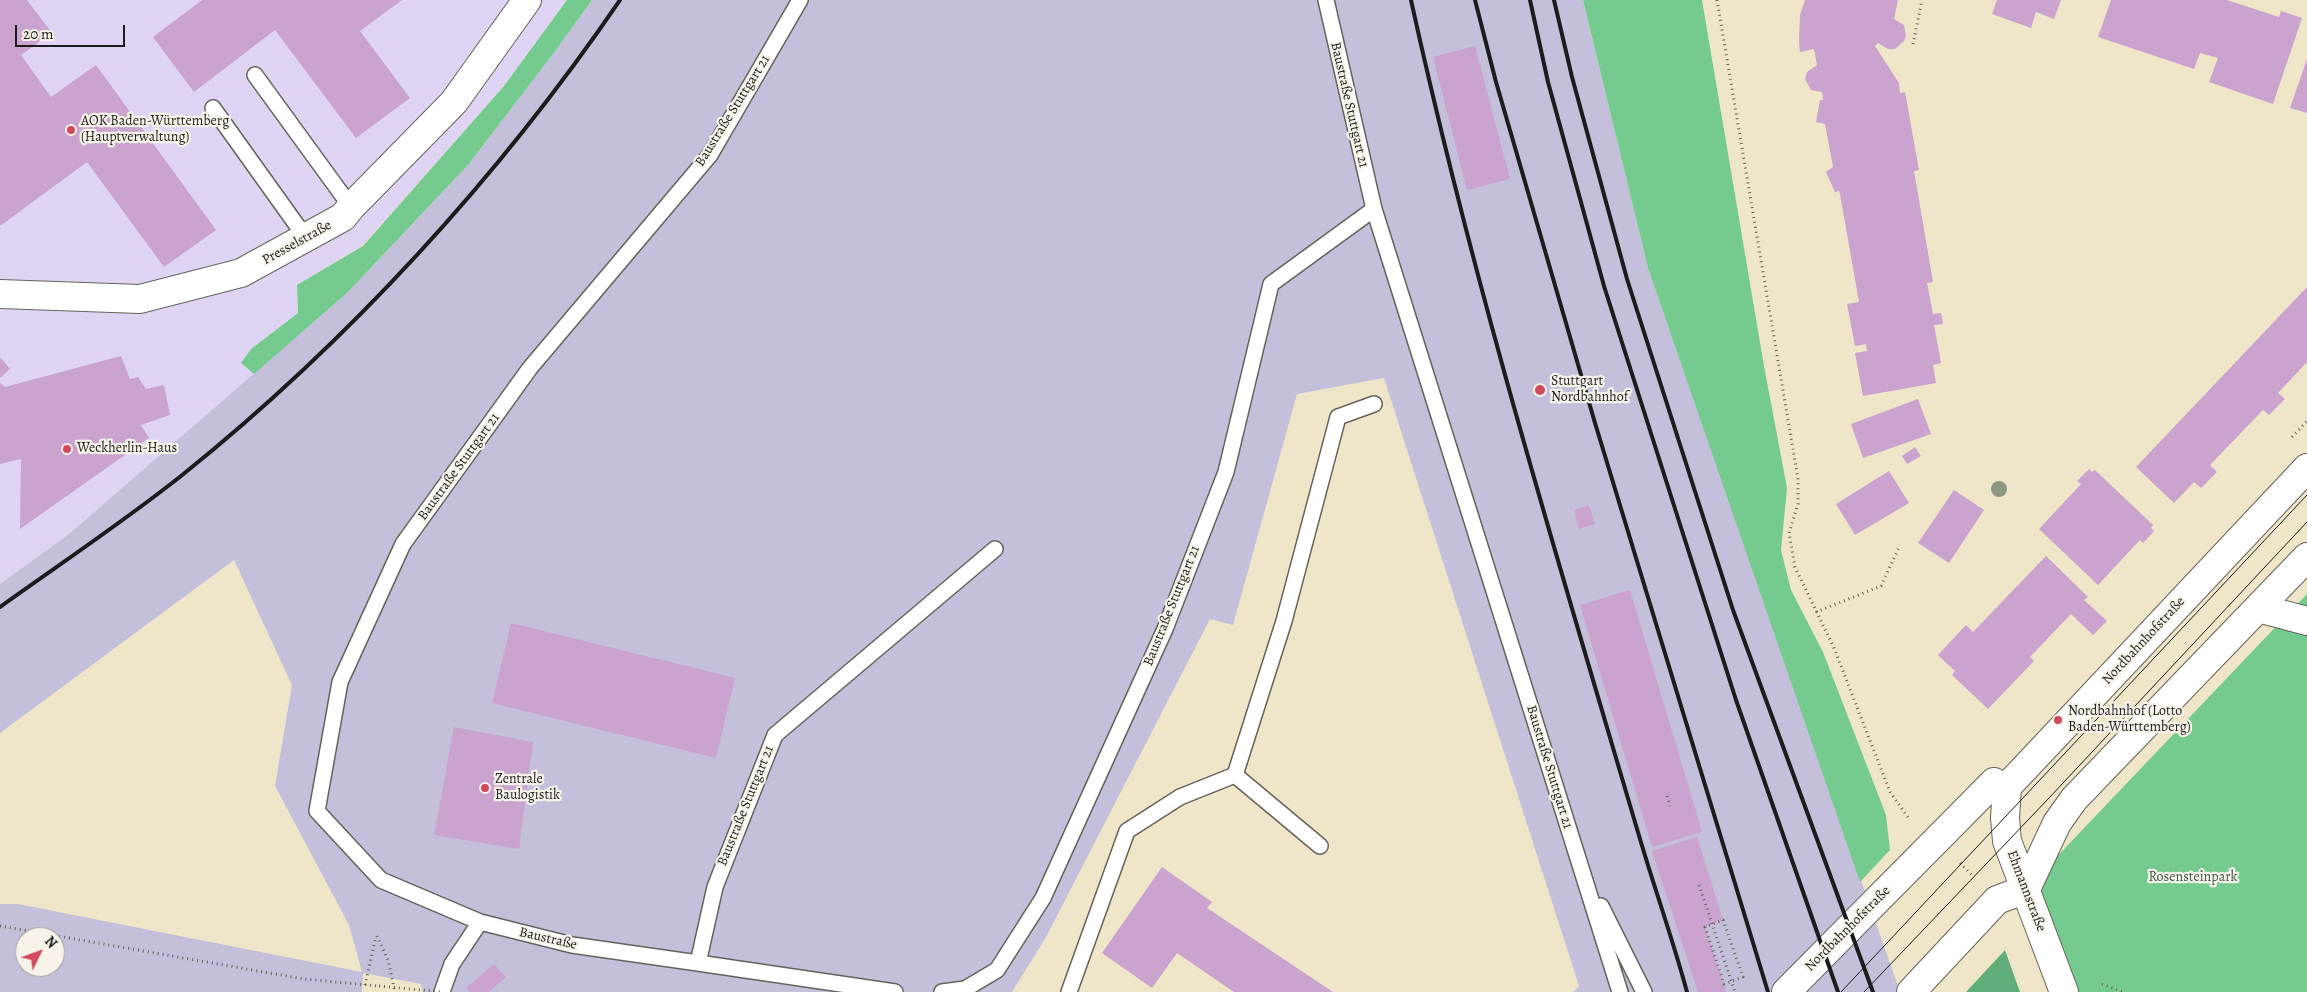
<!DOCTYPE html>
<meta charset="utf-8">
<style>
body{margin:0}
#map{position:relative;width:2307px;height:992px;overflow:hidden;background:#efe5c9;font-family:Alegreya,serif}
canvas{display:block}
.north{position:absolute;left:15px;top:927px;width:50px;height:50px;box-sizing:border-box;background:#f7f3e8;border:1px solid #9f9d96;border-radius:50%;rotate:48deg;font-size:14px;font-weight:700;line-height:20px;text-align:center;color:#1c1c1c}
.north::after{content:'';display:block;margin:auto;width:18px;height:22px;background:#d1495b;clip-path:polygon(50% 0,100% 100%,50% 72%,0 100%)}
.scale{position:absolute;left:15px;top:25px;width:110px;height:22px;box-sizing:border-box;border:2px solid #1c1c1c;border-top:0;padding-left:6px;font-size:15px;line-height:18px;white-space:nowrap;color:#1c1c1c;-webkit-text-stroke:4px #f7f3e8;paint-order:stroke}
</style>
<div id="map">
<canvas width="2307" height="992"></canvas>
<div class="north">N</div>
<div class="scale">20 m</div>
</div>
<script>
const c = document.querySelector('canvas').getContext('2d');
c.lineJoin = 'round';
function fill(path, color) { c.fillStyle = color; c.fill(path, 'evenodd'); }
function trace(path, color, width, dash) { c.strokeStyle = color; c.lineWidth = width; c.lineCap = dash ? 'butt' : 'round'; c.setLineDash(dash || []); c.stroke(path); }
function drawText(font, color, halo, rows, align = 'center') {
  c.font = font + ' Alegreya,serif'; c.lineWidth = 4.5; c.setLineDash([]); c.textBaseline = 'middle'; c.strokeStyle = halo; c.fillStyle = color; for (const [text, x, y, turn = 0] of rows) {
    c.save(); c.translate(x, y); c.rotate((+turn || 0) * Math.PI / 180); c.textAlign = isNaN(turn) ? turn : align; if (halo) c.strokeText(text, 0, 0); c.fillText(text, 0, 0); c.restore();
  }
}
const built = new Path2D(`
 M0 0H567L504 86 362 246 297 285 298 313 251 349 242 363 254 374 69 534 0 584Z`);
const industrial = new Path2D(`
 M592 0H1583L1648 268 1900 992H1573L1579 986 1384 378 1297 394 1233 625 1210 619 1045 939 1012 992H423L421 984 363 973 362 992H0V904H18L362 972 349 925 275 786 292 685 234 560 0 733V584L69 534 348 292 468 165 553 54ZM25 937H55V967H25Z`);
const green = new Path2D(`
 M567 0H592L553 54 468 165 348 292 254 374 241 363 251 349 298 313 297 285 363 246 504 86Z
 M1583 0H1702L1764 366 1787 488 1781 550 1791 590 1823 652 1886 815 1890 850 1860 882 1648 268Z
 M2307 594V992H2064L2026 889Z`);
const forest = new Path2D(`
 M2005 950 2020 992H1966Z`);
const building = new Path2D(`
 M0 0H27L52 33 21 55 51 97 96 65 216 230 164 267 87 162 0 226Z
 M202 0H402L360 31 410 98 356 138 275 30 194 92 153 37Z
 M1805 0H1898L1894 19 1904 25 1906 36 1904 41 1895 49H1888L1878 43 1875 46 1899 83 1900 93 1905 92 1919 170 1914 171 1933 282 1927 283 1933 314 1941 313 1943 324 1934 325 1941 363 1933 365 1936 383 1863 396 1855 353 1867 351 1866 344 1855 346 1847 304 1859 302 1840 194 1839 191 1835 192 1826 172 1833 167 1825 124 1816 122 1820 100H1823L1822 92 1811 90 1805 79 1807 72 1817 65 1814 49 1800 52 1799 42 1800 15Z
 M1997 0H2061L2054 19 2036 12 2031 28 1992 14Z
 M2111 0H2227L2279 17 2281 11 2302 18 2273 104 2209 82 2218 58 2200 53 2194 69 2098 37Z
 M1475 46 1510 179 1467 190 1433 57Z
 M2307 59V113L2290 108Z
 M2307 287V362L2278 393 2285 399 2269 415 2263 410 2210 465 2217 472 2201 488 2194 482 2174 503 2136 467Z
 M121 356 130 379 138 377 146 389 164 385 170 415 141 425 149 438 20 529 21 459 0 464V383L5 387Z
 M0 357 10 369 0 378Z
 M1918 399 1931 434 1863 458 1851 424Z
 M1915 447 1921 456 1907 464 1902 456Z
 M2089 469 2092 472 2095 470 2153 525 2151 528 2154 531 2143 543 2140 540 2098 585 2039 529 2081 484 2077 481Z
 M1889 471 1909 503 1855 535 1836 504Z
 M1954 490 1984 510 1949 563 1918 543Z
 M1589 505 1595 524 1579 529 1574 510Z
 M2046 556 2088 597 2084 600 2107 621 2093 635 2071 614 2030 657 2034 661 1988 709 1952 675 1955 671 1938 655 1966 625 1973 632Z
 M1630 590 1702 832 1652 847 1580 605Z
 M511 623 735 678 716 758 492 703Z
 M454 727 533 742 519 849 434 835Z
 M1697 837 1723 920 1705 927 1726 992H1698L1652 851Z
 M1162 867 1212 902 1207 908 1333 992H1234L1177 953 1152 988 1102 953Z
 M494 964 506 977 489 992H469L466 988Z`);
const path = new Path2D(`
 M1717 0 1798 479V504L1789 533 1795 567 1834 648 1890 792 1910 820
 M1913 44 1922 0
 M2292 437 2307 421
 M1816 612 1881 586 1900 545
 M1667 796 1670 806
 M1960 863 1973 876
 M1699 885 1735 992
 M1723 920 1743 977 1724 984 1705 927Z
 M0 926 304 979 379 986
 M377 936 388 960 395 992
 M2102 984 2123 992
 M365 985 376 936`);
const lane = new Path2D(`
 M1326 0 1374 209 1620 992
 M255 75 351 207
 M213 108 306 238
 M1235 775 1320 846
 M1601 906 1644 992
 M698 963 572 945 480 922 381 880 317 811 340 682 403 544 530 368 710 155 800 0
 M442 992 452 964 480 922
 M895 992 698 963 715 887 775 735 995 549
 M942 992 965 989 997 970 1043 898 1165 629 1226 472 1271 284 1374 209
 M1069 992 1127 831 1180 797 1235 775 1284 621 1338 417 1374 404`);
const street = new Path2D(`
 M0 294 140 299 241 273 343 217 351 207 454 102 527 0
 M2258 608 2307 621
 M1786 992 1994 782
 M1911 992 1997 900 2026 889`);
const secondary = new Path2D(`
 M2026 889 2057 823 2074 799 2307 557
 M2064 992 2007 841 2005 818 2007 787 2307 468`);
const tram = new Path2D(`
 M1841 992 2307 495
 M1864 992 2049 798 2307 522`);
const rail = new Path2D(`
 M1411 0C1473 283 1558 561 1640 839 1655 890 1673 940 1687 992
 M1475 0 1496 82 1595 423 1768 992
 M1530 0 1548 82 1604 286 1736 700 1838 992
 M1554 0 1572 77 1627 279 1733 610 1873 992
 M0 607C60 564 123 522 181 476 348 342 499 177 620 0`);
const pathBridge = new Path2D(`
 M379 986 442 992`);
const trees = [
 [1999,489]
];
const markers = [
 [71,130,5,"#d1495b"],
 [1540,390,6,"#d1495b"],
 [67,449,5,"#d1495b"],
 [2058,720,5,"#d1495b"],
 [485,788,5,"#d1495b"]
];
const streetNames = [
 ["Baustraße Stuttgart 21",1349,105,77],
 ["Baustraße Stuttgart 21",733,111,-58],
 ["Presselstraße",297,243,-29],
 ["Baustraße Stuttgart 21",459,467,-54],
 ["Baustraße Stuttgart 21",1172,606,-68],
 ["Nordbahnhofstraße",2144,641,-47],
 ["Baustraße Stuttgart 21",1549,767,73],
 ["Baustraße Stuttgart 21",746,806,-68],
 ["Ehmannstraße",2026,891,69],
 ["Nordbahnhofstraße",1848,929,-45],
 ["Baustraße",548,939,13]
];
const poiNames = [
 ["AOK Baden-Württemberg",81,122],
 ["(Hauptverwaltung)",81,138],
 ["Stuttgart",1551,382],
 ["Nordbahnhof",1551,398],
 ["Weckherlin-Haus",77,449],
 ["Nordbahnhof (Lotto",2068,712],
 ["Baden-Württemberg)",2068,728],
 ["Zentrale",495,780],
 ["Baulogistik",495,796]
];
const parkNames = [
 ["Rosensteinpark",2193,878]
];
fill(built, '#e0d4f4');
fill(industrial, '#c4c0db');
fill(green, '#75cb8f');
fill(forest, '#60af7a');
fill(building, '#caa3ce');
trace(lane, '#666259', 18);
trace(street, '#666259', 30);
trace(secondary, '#666259', 30);
trace(path, '#666259', 3, [1, 4]);
trace(lane, '#fff', 15);
trace(street, '#fff', 28);
trace(secondary, '#fff', 28);
trace(tram, '#1c1c1c', 1);
trace(rail, '#1c1c1c', 4);
trace(pathBridge, '#666259', 3, [1, 4]);
c.fillStyle = '#8c9880';
for (const [x, y] of trees) { c.beginPath(); c.arc(x, y, 8, 0, 2 * Math.PI); c.fill(); }
for (const [x, y, r, color] of markers) { const dot = new Path2D(); dot.arc(x, y, r, 0, 2 * Math.PI); c.fillStyle = color; c.fill(dot); trace(dot, '#f7f3e8', 2); }
drawText('14px', '#1c1c1c', '#f7f3e8', streetNames);
drawText('14px', '#1c1c1c', '#f7f3e8', poiNames, 'left');
drawText('14px', '#3b5944', '#f7f3e8', parkNames);
</script>
